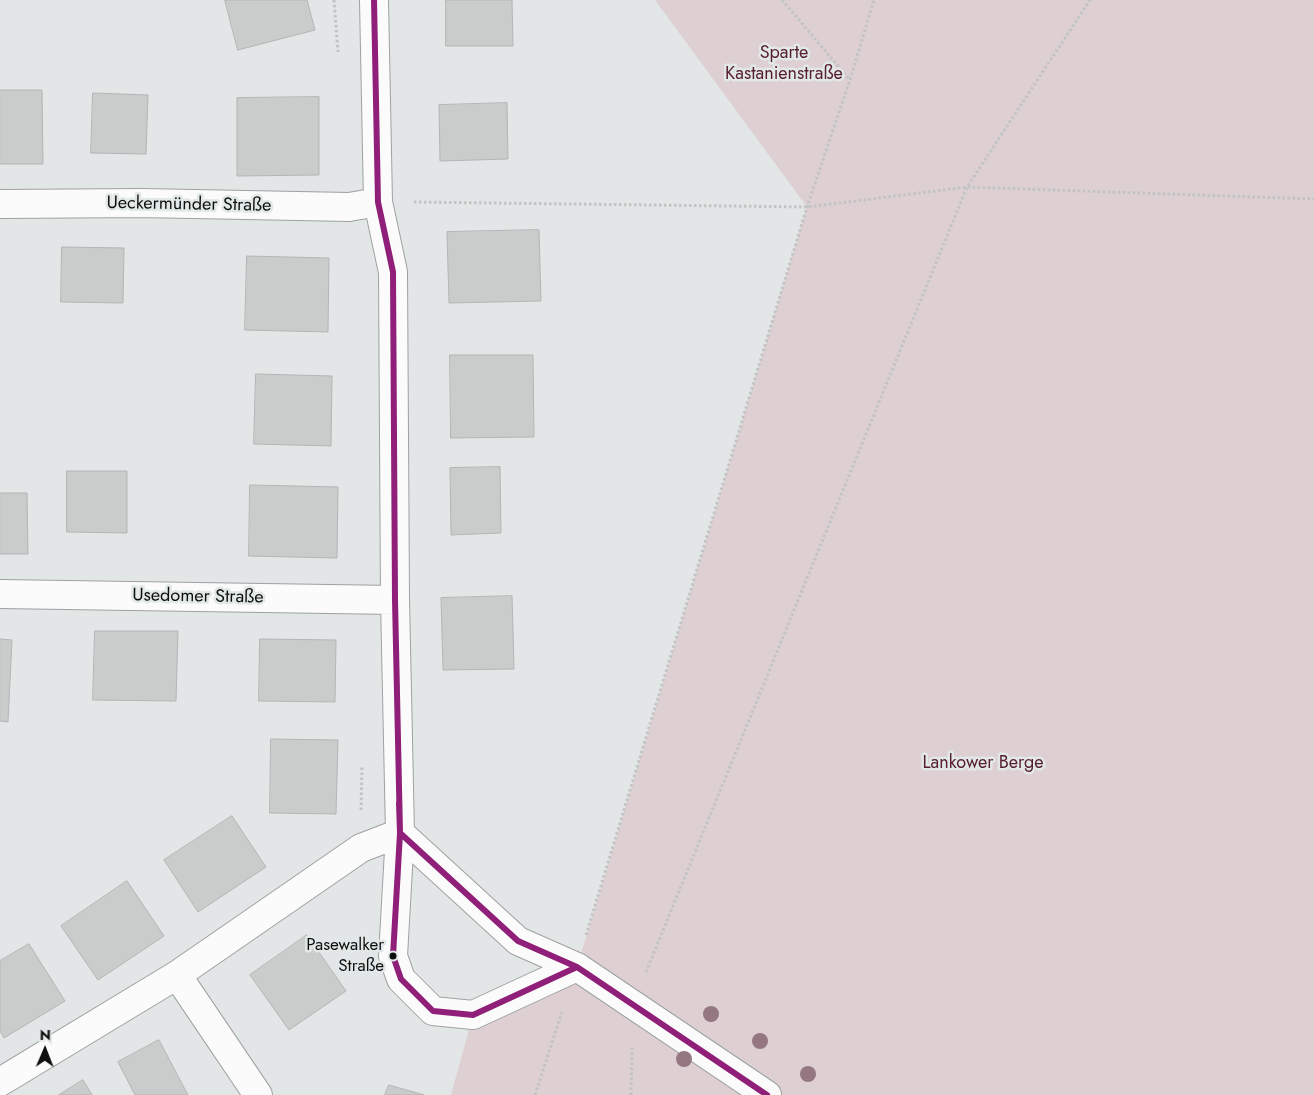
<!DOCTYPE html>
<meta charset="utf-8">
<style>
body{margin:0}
#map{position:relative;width:1314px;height:1095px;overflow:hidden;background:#e3e6e6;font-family:Jost,sans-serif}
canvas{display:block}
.north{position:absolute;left:20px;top:1025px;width:50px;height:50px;-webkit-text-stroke:4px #e2e7e7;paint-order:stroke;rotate:1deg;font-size:14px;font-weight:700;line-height:20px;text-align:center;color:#0d0f0e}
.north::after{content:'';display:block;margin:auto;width:18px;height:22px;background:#0d0f0e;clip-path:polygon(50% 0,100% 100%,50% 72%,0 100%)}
</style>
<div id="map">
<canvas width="1314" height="1095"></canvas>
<div class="north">N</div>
</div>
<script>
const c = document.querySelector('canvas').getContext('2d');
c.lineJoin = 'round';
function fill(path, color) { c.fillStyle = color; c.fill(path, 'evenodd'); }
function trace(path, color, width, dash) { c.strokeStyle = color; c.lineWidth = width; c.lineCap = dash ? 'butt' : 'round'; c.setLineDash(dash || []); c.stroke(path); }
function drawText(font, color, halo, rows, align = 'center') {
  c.font = font + ' Jost,sans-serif'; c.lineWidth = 5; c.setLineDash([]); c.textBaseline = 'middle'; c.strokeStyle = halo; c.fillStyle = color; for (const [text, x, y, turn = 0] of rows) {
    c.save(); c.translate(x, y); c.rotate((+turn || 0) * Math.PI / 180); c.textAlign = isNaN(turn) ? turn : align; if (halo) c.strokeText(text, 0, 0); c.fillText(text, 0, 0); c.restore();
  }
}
const green = new Path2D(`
 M655 0H1314V1095H451L473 1015 577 967 807 207Z`);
const building = new Path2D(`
 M225 0H307L315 30 238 50Z
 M446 0H512L513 46H446Z
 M0 90H42L43 164H0Z
 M93 93 148 95 146 154 91 153Z
 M319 97V175L237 176V98Z
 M507 103 508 159 440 161 439 105Z
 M539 230 541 301 449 303 447 232Z
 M62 247 124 248 123 303 61 302Z
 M247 256 329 258 328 332 245 330Z
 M450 355H533L534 437 451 438Z
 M256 374 332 376 331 446 254 444Z
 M500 467 501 533 451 535 450 468Z
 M67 471H127V533L67 532Z
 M250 485 338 487 337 558 249 556Z
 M0 493H27L28 554H0Z
 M512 596 514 669 443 670 441 598Z
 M95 631H178L176 701 93 700Z
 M0 639 12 640 8 722 0 721Z
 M260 639 336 640 335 702 259 701Z
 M271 739 338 740 336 814 270 813Z
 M232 816 266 867 198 912 164 860Z
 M127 881 164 936 98 980 61 926Z
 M307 935 346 991 289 1030 250 975Z
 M29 944 65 1001 4 1038 0 1031V961Z
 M159 1040 188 1095H135L118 1062Z
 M83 1080 92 1095H59Z
 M389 1085 424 1095H385Z`);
const path = new Path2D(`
 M334 0 338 52
 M782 0 849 79
 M414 202 807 207 967 187 1314 199
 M361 810 362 766
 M586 935 807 207 850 80 874 0
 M646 972 967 187 1090 0
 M535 1095 562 1012
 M631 1095 632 1046`);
const minor = new Path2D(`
 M374 0 378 202 393 272 395 600 400 833 393 956 401 979 433 1011 473 1015 577 967
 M0 204 142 203 349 207 378 202
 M0 594 395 600
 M400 833 518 941 577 967 767 1095
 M177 975 258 1095
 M0 1082 177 975 361 848 400 833`);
const bus1 = new Path2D(`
 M374 0 378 202 393 272 395 600 400 833 518 941 577 967 767 1095
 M399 803 400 833 393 956 401 979 433 1011 473 1015 577 967`);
const trees = [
 [711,1014],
 [760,1041],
 [684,1059],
 [808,1074]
];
const markers = [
 [393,956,4.5,"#0d0f0e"]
];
const busNames = [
 ["Pasewalker",384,946],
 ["Straße",384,967]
];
const parkNames = [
 ["Sparte",784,54],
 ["Kastanienstraße",784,75],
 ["Lankower Berge",983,764]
];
const streetNames = [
 ["Ueckermünder Straße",189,205,1],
 ["Usedomer Straße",198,597,1]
];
fill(green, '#ddcfd2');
fill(building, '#cacccc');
trace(building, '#b3b5b5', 1);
trace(minor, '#9fa1a1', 30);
trace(path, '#c2c4c4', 3, [2.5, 2.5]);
trace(minor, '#fbfbfb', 28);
trace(bus1, '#8f1f78', 6);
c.fillStyle = '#957781';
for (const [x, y] of trees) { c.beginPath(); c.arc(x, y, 8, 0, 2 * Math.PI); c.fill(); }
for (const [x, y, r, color] of markers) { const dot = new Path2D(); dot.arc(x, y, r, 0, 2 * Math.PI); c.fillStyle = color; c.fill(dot); trace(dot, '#e2e7e7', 2); }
drawText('17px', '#0d0f0e', '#e2e7e7', busNames, 'right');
drawText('18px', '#561d2f', '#e2e7e7', parkNames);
drawText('18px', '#0d0f0e', '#e2e7e7', streetNames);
</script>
